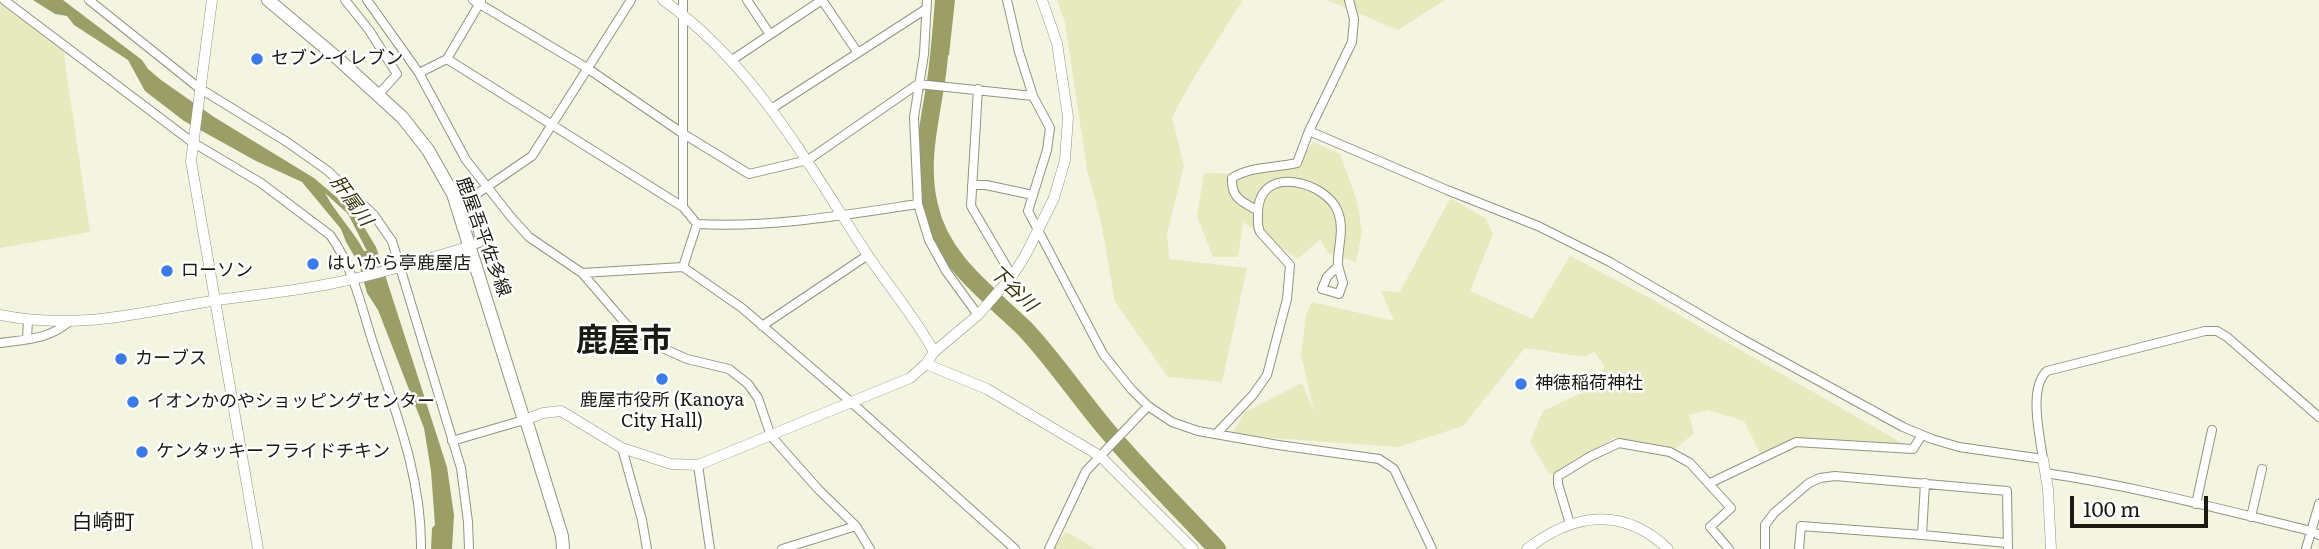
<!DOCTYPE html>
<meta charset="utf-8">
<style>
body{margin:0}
#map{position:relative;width:2319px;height:549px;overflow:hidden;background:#f3f5e1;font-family:Literata,serif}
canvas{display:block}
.scale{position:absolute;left:2070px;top:496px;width:138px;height:32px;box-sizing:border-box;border:4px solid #1a1a13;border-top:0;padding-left:9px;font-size:21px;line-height:24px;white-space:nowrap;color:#1a1a13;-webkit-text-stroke:5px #fff;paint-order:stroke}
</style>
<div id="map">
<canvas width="2319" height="549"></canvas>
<div class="scale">100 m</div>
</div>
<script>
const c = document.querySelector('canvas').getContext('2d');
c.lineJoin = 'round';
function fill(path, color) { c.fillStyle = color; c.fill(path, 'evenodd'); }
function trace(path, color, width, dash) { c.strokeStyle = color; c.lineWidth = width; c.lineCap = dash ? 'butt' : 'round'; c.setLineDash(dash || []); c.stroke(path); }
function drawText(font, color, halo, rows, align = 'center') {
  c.font = font + ' Literata,"Noto Sans JP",serif'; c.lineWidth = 5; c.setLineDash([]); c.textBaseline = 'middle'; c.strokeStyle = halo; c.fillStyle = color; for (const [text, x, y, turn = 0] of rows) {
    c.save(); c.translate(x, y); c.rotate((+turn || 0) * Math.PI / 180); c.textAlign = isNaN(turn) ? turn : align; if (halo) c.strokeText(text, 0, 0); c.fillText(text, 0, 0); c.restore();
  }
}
const green = new Path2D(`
 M1057 0H1243L1194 77 1172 117 1184 166 1167 233 1169 259 1247 268 1222 382 1168 377 1115 302 1101 222 1087 170 1065 22Z
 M1327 0H1445L1398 30Z
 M0 4 63 49 90 232 0 248Z
 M1313 142 1340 154 1357 201 1362 232 1356 262 1328 253 1320 239 1298 259 1243 222 1238 257H1213L1197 216 1204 173 1248 174 1297 163Z
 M1450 198 1486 219 1493 234 1470 291 1532 319 1570 256 1648 297 1914 450 1796 442 1763 459 1744 421 1708 410 1689 415 1694 433 1675 449 1614 438 1556 474H1549L1530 442 1543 411 1580 394 1605 367 1594 351 1585 357 1525 348 1463 426 1398 447 1231 435 1245 412 1302 383 1314 412 1301 354 1306 315 1312 302 1394 321 1381 291 1400 292Z
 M1066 532 1096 549H1053Z`);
const water = new Path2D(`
 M33 0H63L142 60 148 69 161 80 214 117 314 178 341 201 361 222 376 247 447 467 454 515 452 549H431L432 528 435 525 431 471 424 428 378 310 367 293 359 264 346 242 341 229 302 182 256 161 184 121 145 91 128 60 74 25 67 16 55 14ZM325 193 348 214 367 251H364C353 230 336 214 325 193Z
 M937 0H955L949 55 931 58Z`);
const river = new Path2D(`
 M944 0C942 25 940 50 937 74 931 118 918 161 929 206 941 261 987 292 1025 329 1054 360 1078 396 1105 428 1140 470 1180 509 1217 549`);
const minor = new Path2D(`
 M4 0 192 142 261 183 330 235C352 265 361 305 372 340 394 408 422 476 421 549
 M89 0 199 88 287 142 328 171 374 215 392 241 461 468 468 522 469 549
 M345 0 369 30 397 74 378 95
 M367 0 419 73 466 160 511 217 529 237 582 273 626 324 658 346 687 359 729 369 748 384 758 398 771 436 818 489 856 526 870 549
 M473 0 587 68 682 133 749 174 808 160 918 84 1033 96
 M747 0 769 33
 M822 0 858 53
 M927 0 924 54 914 117 918 204 929 240 946 271 978 315
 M1007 0 1019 52 1033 96 1050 128 1047 150 1028 211 1103 354 1131 389 1148 406 1172 422 1198 431 1278 445 1379 459 1394 469 1432 549
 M447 59 683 207 697 224C770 228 845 215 918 204
 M732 60 822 0
 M419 73 447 59 481 1
 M978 89 971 206 1012 276
 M771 109 926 9
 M1309 131 1447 190 1538 226 1610 262 1742 339 1903 427 1932 439 1959 447 2043 459C2040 436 2028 388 2047 371L2205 331H2217L2227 337 2319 417
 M972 185H986L1033 195
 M683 207V0
 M1257 210C1242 202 1231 198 1232 178 1251 166 1275 168 1297 163L1309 131 1352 42 1354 19 1349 0
 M468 247 479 243C481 227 468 211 475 195L532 156 631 0
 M683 267 697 224
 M582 273 683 267 742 308 851 402 1015 549
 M762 326 868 255
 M27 339 28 319
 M0 343C27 339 47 340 69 322
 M1217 433 1253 395 1267 375 1287 299 1290 265 1260 232C1257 226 1258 223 1258 216 1256 161 1328 182 1338 212 1345 230 1337 249 1338 266L1327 277 1322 289 1339 294 1343 283 1338 266
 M452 441 524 420
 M622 448 642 520 647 549
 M698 465 710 549
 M2045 473C2135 486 2223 510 2311 531L2319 535
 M1710 483 1796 442 1913 449 1922 435
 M2196 504 2212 430
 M2251 517 2262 469
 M1570 524 1558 484V476L1591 456 1619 443 1670 452 1690 463 1731 508 1710 527 1729 549
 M1922 535 2007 543
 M782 549 856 526
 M1049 549 1086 471 1148 406
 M1765 549V525L1774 513 1809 483 1820 478 1835 476 2007 491 2008 549
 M1799 549 1801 526 1922 535 1925 483
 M2306 549 2319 504`);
const tertiary = new Path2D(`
 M212 0 191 161 258 549
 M663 0C754 64 807 163 867 254 889 287 915 317 934 352
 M0 315C79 331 141 312 217 300 256 295 295 291 334 283 379 275 423 260 468 247
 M926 364 987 389 1100 456 1193 549
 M524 420 543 413 561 411 622 448 671 464 698 465 910 378 926 364 934 352 978 315 1012 276 1025 256 1054 198 1065 160 1068 117 1057 43 1042 0
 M2043 459 2048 489 2051 549
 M1527 549C1573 513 1623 506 1668 549`);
const primary = new Path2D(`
 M268 0 336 57 402 117 428 150 453 194 524 420 527 423 562 536 563 549`);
const markers = [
 [257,59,7,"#3a7be9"],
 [313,264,7,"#3a7be9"],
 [167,271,7,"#3a7be9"],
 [121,359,7,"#3a7be9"],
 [662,379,7,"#3a7be9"],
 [1521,384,7,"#3a7be9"],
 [133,402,7,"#3a7be9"],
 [142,452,7,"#3a7be9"]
];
const poiNames = [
 ["セブン-イレブン",271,59],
 ["はいから亭鹿屋店",327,264],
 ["ローソン",181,271],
 ["カーブス",135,359],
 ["神徳稲荷神社",1535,384],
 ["鹿屋市役所 (Kanoya",662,401,"center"],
 ["City Hall)",662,422,"center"],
 ["イオンかのやショッピングセンター",147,402],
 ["ケンタッキーフライドチキン",156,452]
];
const streetNames = [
 ["鹿屋吾平佐多線",483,237,70]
];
const waterNames = [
 ["肝属川",351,201,54],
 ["下谷川",1013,289,44]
];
const quarterNames = [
 ["白崎町",103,523]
];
const townNames = [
 ["鹿屋市",624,342]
];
fill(green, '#e7e9be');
fill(water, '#9c9e67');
trace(river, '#9c9e67', 18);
trace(minor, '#929381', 10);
trace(tertiary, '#929381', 11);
trace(primary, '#929381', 14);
trace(minor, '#fff', 8);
trace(tertiary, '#fff', 10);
trace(primary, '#fff', 12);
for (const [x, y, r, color] of markers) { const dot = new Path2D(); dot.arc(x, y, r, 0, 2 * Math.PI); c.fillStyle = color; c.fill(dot); trace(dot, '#fff', 2.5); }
drawText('18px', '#1a1a13', '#fff', poiNames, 'left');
drawText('18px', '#1a1a13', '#fff', streetNames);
drawText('italic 19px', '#353508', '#fff', waterNames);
drawText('21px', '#1a1a13', '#fff', quarterNames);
drawText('bold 32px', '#1a1a13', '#fff', townNames);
</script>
